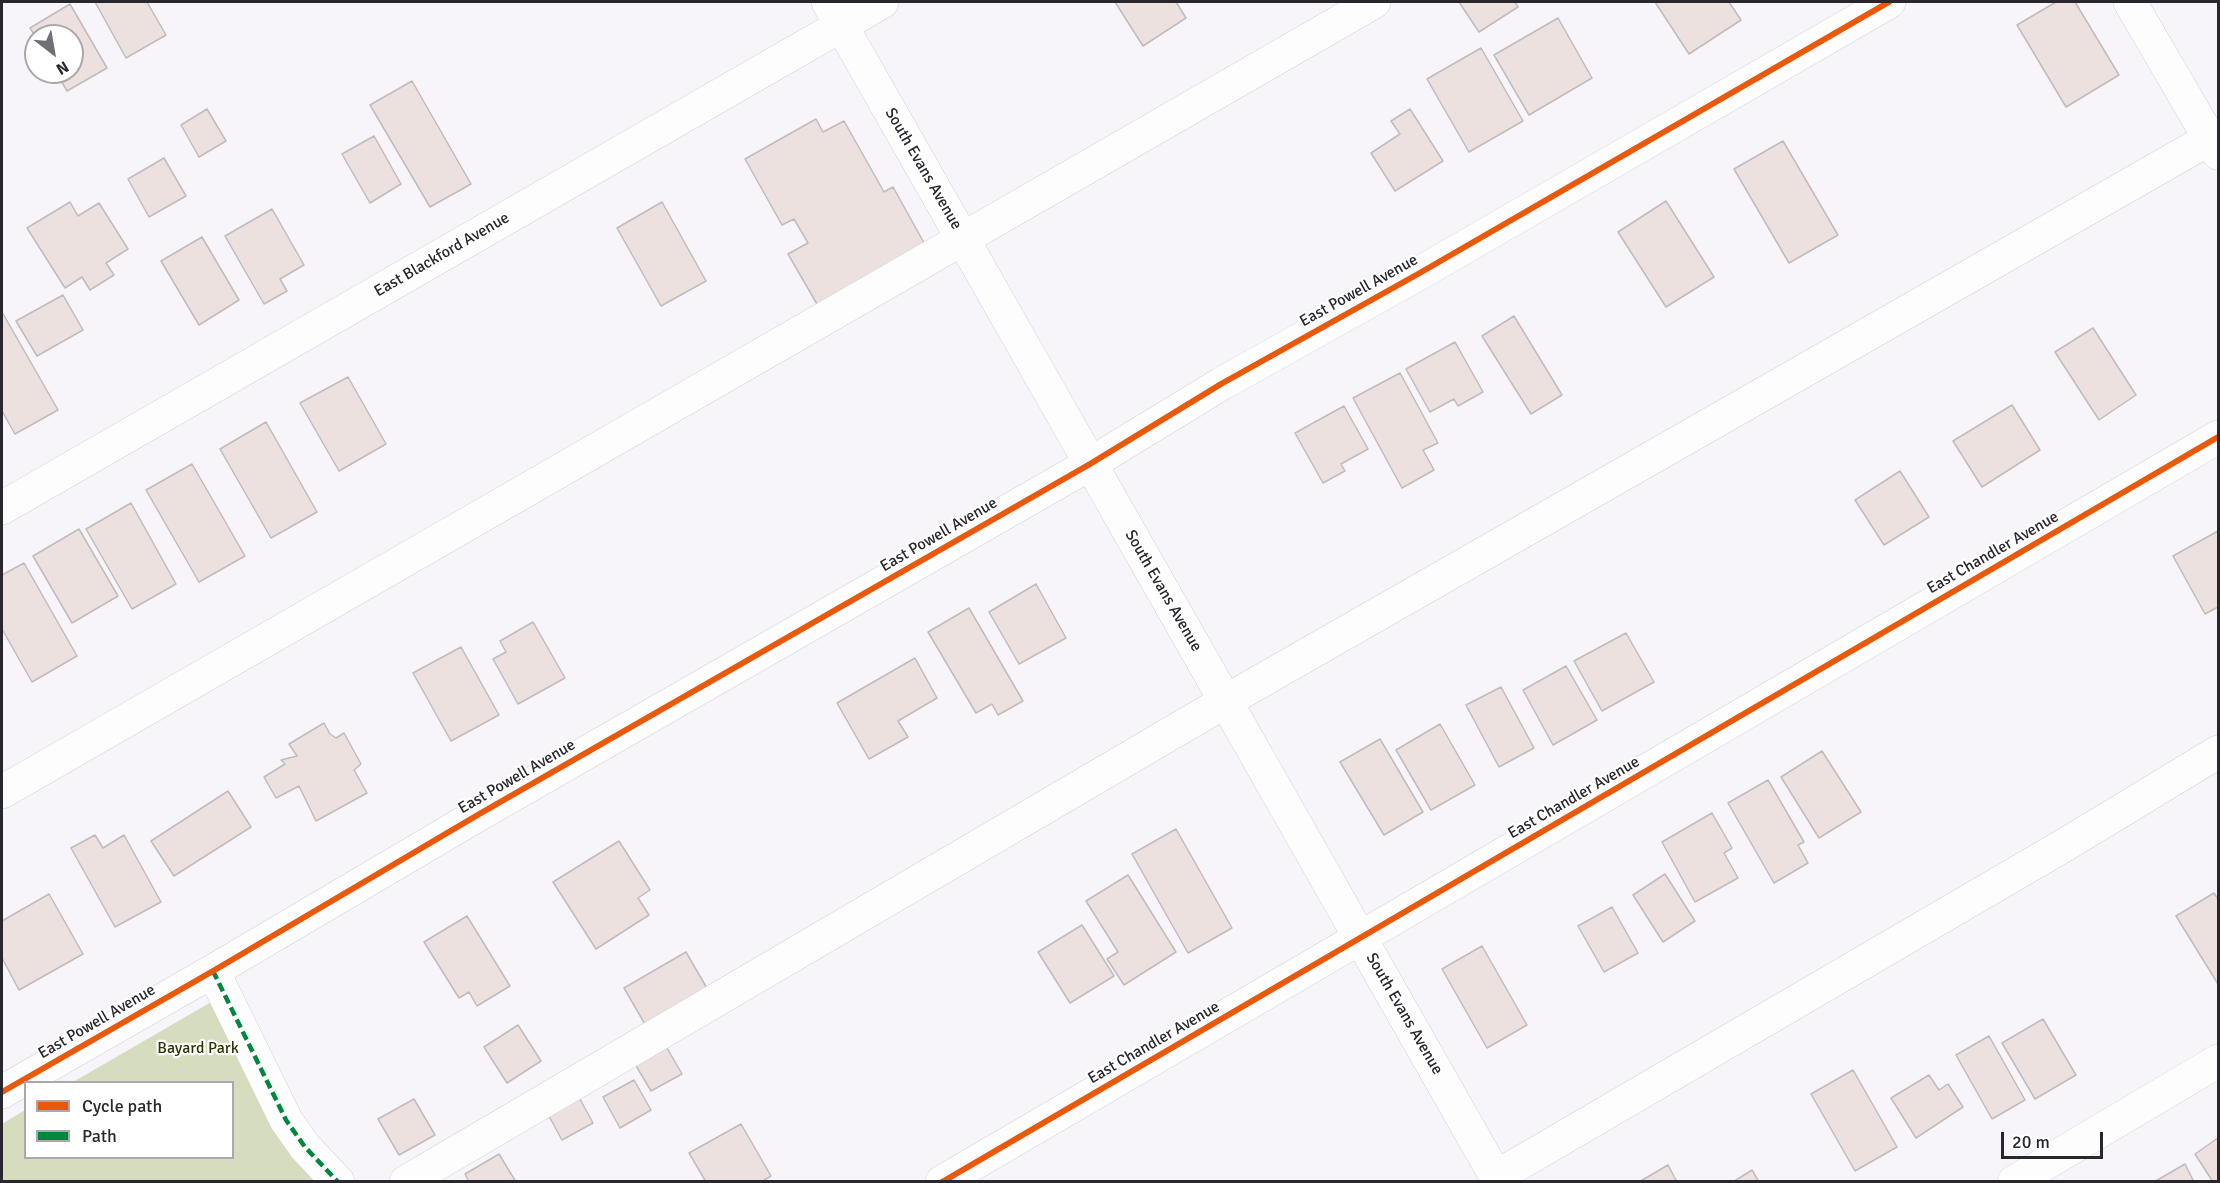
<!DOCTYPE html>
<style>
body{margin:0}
#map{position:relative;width:2220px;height:1183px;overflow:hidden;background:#f7f4fa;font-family:Signika,sans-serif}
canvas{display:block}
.frame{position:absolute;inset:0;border:3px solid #2a262d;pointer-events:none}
.legend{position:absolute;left:24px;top:1081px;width:210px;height:78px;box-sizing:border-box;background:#fff;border:2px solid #aaa8ab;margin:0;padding:8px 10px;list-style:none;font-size:18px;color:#2a262d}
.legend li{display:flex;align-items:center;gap:12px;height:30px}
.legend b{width:30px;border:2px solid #aaa8ab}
.north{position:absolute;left:24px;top:24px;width:60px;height:60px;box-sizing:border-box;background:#fff;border:2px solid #aaa8ab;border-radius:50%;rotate:149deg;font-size:16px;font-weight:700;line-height:24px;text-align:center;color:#2a262d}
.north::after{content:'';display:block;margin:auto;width:21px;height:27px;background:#726e75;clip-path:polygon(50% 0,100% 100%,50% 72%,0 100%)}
.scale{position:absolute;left:2001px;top:1132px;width:102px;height:27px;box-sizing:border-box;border:3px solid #2a262d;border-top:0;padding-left:8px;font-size:18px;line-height:21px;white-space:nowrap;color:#2a262d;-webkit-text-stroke:4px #fff;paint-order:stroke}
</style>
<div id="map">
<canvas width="2220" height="1183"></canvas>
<div class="frame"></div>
<ul class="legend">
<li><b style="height:8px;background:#e8590c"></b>Cycle path</li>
<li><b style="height:8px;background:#00873e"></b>Path</li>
</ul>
<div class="north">N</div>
<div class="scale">20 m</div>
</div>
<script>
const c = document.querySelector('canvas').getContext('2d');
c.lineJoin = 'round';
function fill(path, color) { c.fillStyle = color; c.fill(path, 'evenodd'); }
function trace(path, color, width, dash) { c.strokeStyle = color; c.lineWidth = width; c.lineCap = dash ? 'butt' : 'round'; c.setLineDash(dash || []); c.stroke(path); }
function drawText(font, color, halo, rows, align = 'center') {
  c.font = font + ' Signika,sans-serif'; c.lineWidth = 4.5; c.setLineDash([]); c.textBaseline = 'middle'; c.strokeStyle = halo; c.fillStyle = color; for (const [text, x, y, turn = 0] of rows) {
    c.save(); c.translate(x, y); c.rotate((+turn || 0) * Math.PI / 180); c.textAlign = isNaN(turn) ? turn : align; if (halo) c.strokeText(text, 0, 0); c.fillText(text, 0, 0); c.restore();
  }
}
const green = new Path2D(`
 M213 1001 320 1181H2V1124L25 1110 26 1158H232V1082H73Z`);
const building = new Path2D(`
 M95 2H147L166 35 126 58Z
 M1115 2H1176L1186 18 1143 46Z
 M1459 2H1515L1518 7 1479 32Z
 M1655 2H1729L1741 20 1689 54Z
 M2056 2H2075L2119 75 2066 107 2017 25Z
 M70 4 107 68 67 91 56 72H72V36L36 37 30 28Z
 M1558 18 1592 78 1529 115 1494 55Z
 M1481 48 1523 121 1469 152 1427 79Z
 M412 81 471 184 430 207 370 105Z
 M207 109 226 141 199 157 181 125Z
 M1410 109 1443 161 1395 191 1371 153 1400 134 1391 121Z
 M816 119 823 132 844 121 884 192 893 187 928 250 821 311 788 254 808 243 794 219 782 225 745 159Z
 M374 136 401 184 370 203 342 154Z
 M1783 141 1838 235 1789 263 1734 169Z
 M164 158 186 196 149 217 128 179Z
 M1666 201 1714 277 1666 307 1618 232Z
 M70 202 78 216 99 203 128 249 106 263 114 275 90 290 82 277 65 288 27 228Z
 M662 202 706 281 661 306 617 228Z
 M272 209 304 265 280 279 287 291 264 304 225 236Z
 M202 237 239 300 199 325 161 261Z
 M63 295 83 330 37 356 16 321Z
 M2 312 58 410 15 434 2 411Z
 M1514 316 1562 395 1531 414 1482 336Z
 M2093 328 2136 395 2099 420 2055 352Z
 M1455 342 1483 392 1458 406 1454 399 1430 412 1406 369Z
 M1400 373 1438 443 1423 450 1434 470 1402 488 1353 398Z
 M348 377 386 444 339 471 300 403Z
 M2012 405 2040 450 1982 487 1953 441Z
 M1344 406 1368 449 1341 464 1345 471 1323 483 1295 433Z
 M266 422 317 512 271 538 220 449Z
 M192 464 245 556 199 582 146 490Z
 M1900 471 1929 517 1884 545 1855 500Z
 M131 503 176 584 132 609 86 529Z
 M79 529 118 596 72 623 33 556Z
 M2218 531V607L2205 614 2173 556Z
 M24 563 77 656 32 682 2 629V575Z
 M1036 584 1066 638 1019 664 989 612Z
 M969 608 1023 701 998 715 992 704 976 713 928 632Z
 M533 622 565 678 518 704 493 659 506 652 500 641Z
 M1626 633 1654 682 1602 711 1574 661Z
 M461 647 499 715 451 741 413 673Z
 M915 658 937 698 898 721 908 737 869 759 837 703Z
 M1566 666 1597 720 1553 745 1523 690Z
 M1501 687 1534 748 1499 767 1466 705Z
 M324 723 330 734 336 738 344 733 361 764 354 770 367 793 316 821 299 786 276 798 264 777 285 764 281 760 297 756 289 744Z
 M1440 724 1475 785 1431 810 1396 750Z
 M1380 739 1423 812 1384 835 1340 762Z
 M1822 751 1861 812 1819 838 1781 777Z
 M1768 780 1804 842 1798 845 1808 863 1774 883 1728 803Z
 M228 791 251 827 174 876 151 841Z
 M1712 813 1732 848 1724 853 1738 878 1695 902 1662 842Z
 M1176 829 1232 928 1188 953 1132 854Z
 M95 835 103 848 124 835 161 902 115 927 71 848Z
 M619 841 650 890 638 898 649 915 596 949 553 882Z
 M1665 874 1695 921 1663 942 1633 895Z
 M1128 875 1176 952 1124 985 1107 959 1118 952 1086 901Z
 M2214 893 2218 899V984L2176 916Z
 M49 894 83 954 19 990 2 958V921Z
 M1612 907 1638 953 1604 972 1578 926Z
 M467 916 510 986 477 1006 469 992 459 998 424 942Z
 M1082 925 1114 976 1070 1003 1038 952Z
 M1482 946 1527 1025 1487 1048 1442 969Z
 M686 952 708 990 646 1026 624 988Z
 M2043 1019 2076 1075 2035 1099 2002 1043Z
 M518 1025 541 1061 507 1083 484 1047Z
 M1989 1036 2025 1100 1992 1119 1956 1055Z
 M663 1041 682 1074 651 1091 632 1059Z
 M1853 1070 1897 1147 1855 1171 1811 1094Z
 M1929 1075 1939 1090 1948 1084 1963 1107 1916 1138 1891 1098Z
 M634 1080 651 1110 620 1128 603 1097Z
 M575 1090 593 1123 562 1140 544 1107Z
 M414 1099 435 1135 399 1155 378 1119Z
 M741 1124 771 1176 761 1182H706L689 1153Z
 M2218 1138V1182H2213L2195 1154Z
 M499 1154 516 1182H469L465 1174Z
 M2185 1164 2194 1182H2154Z
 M1668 1165 1677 1182H1639Z
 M1752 1170 1759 1182H1733Z`);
const minor = new Path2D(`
 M828 2 1499 1182
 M2130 2 2218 153
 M2 508 882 2
 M2 792 1374 2
 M213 971 286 1120 305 1147 338 1182
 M2 1092 213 971 481 813 1090 464 1221 384 1418 274 1889 2
 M1496 1177 2068 843 2218 752
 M406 1182 1226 701 2218 134
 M942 1182 2218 437
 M2014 1182 2218 1061`);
const quiet = new Path2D(`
 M213 971 286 1120 305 1147 338 1182`);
const cycleway = new Path2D(`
 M2 1092 213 971 481 813 1090 464 1221 384 1418 274 1889 2
 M942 1182 2218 437`);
const streetNames = [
 ["South Evans Avenue",923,169,60],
 ["East Blackford Avenue",442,255,-30],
 ["East Powell Avenue",1359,291,-29],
 ["East Powell Avenue",939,535,-30],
 ["East Chandler Avenue",1993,553,-30],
 ["South Evans Avenue",1163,591,60],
 ["East Powell Avenue",517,777,-30],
 ["East Chandler Avenue",1574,798,-30],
 ["South Evans Avenue",1404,1014,60],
 ["East Powell Avenue",97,1022,-30],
 ["East Chandler Avenue",1154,1043,-30]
];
const parkNames = [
 ["Bayard Park",198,1049]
];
fill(green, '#d6ddbe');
fill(building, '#ede1df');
trace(building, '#c0bbbc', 1.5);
trace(minor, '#d4d1d8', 34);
trace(minor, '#fefdfe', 33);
trace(quiet, '#00873e', 4.5, [9, 4.5]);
trace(cycleway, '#e8590c', 6);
drawText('16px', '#2a262d', '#fff', streetNames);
drawText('16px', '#2b3402', '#fff', parkNames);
</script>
